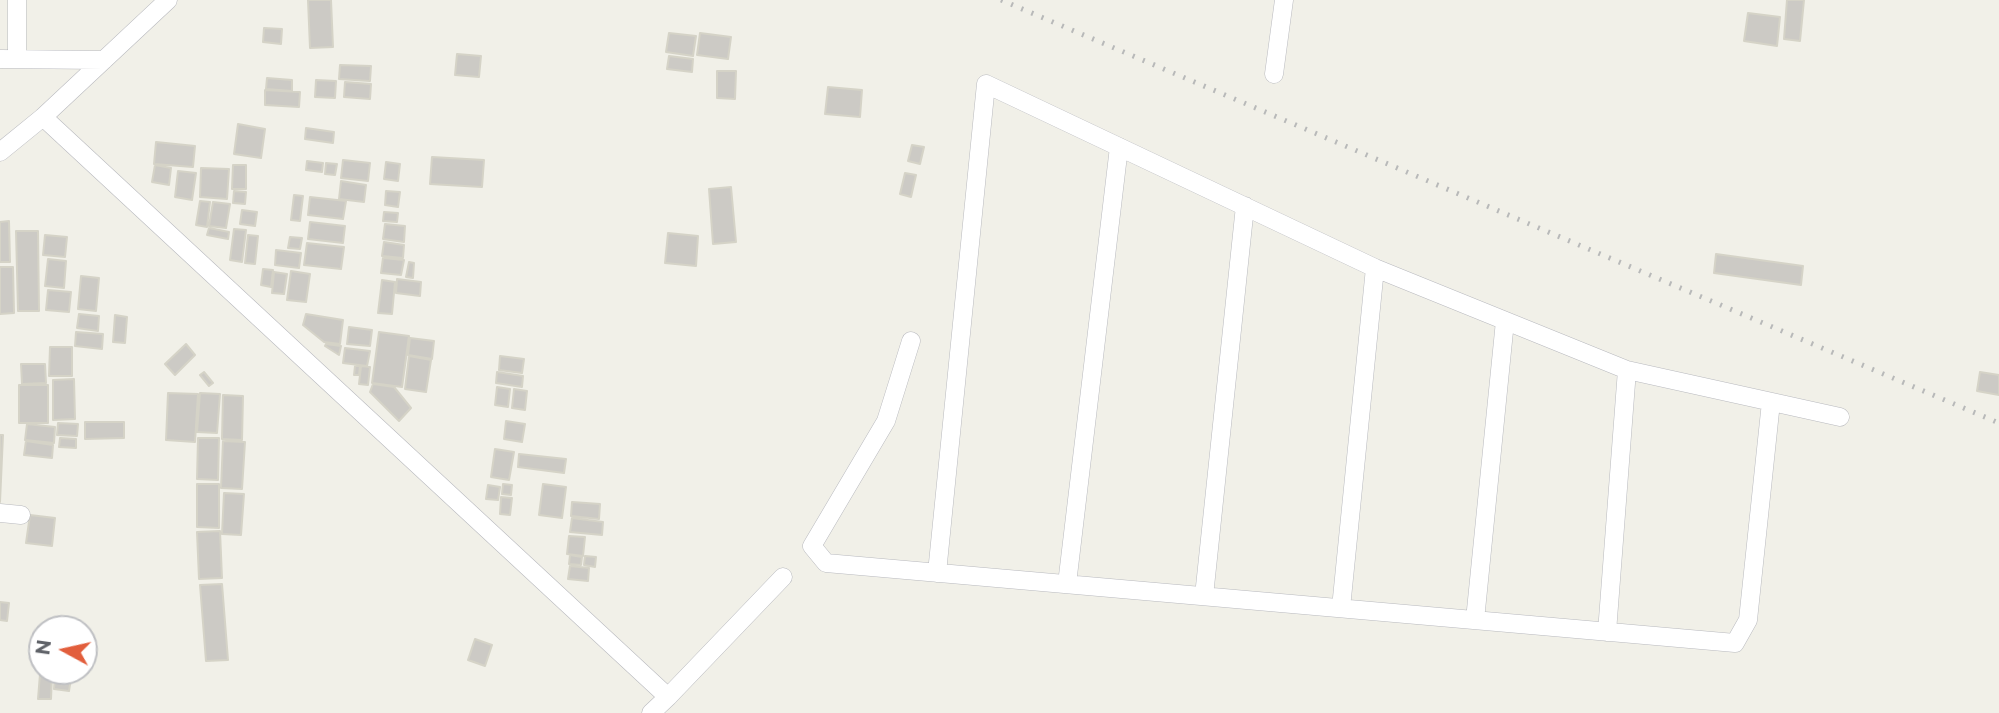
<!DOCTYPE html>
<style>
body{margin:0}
#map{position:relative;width:1999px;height:713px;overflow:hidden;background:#f1f0e8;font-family:Montserrat,sans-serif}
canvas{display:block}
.north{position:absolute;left:28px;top:615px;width:70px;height:70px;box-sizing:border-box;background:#fff;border:2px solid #bfc0c3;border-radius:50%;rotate:278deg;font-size:19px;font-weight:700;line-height:28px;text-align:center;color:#5f6268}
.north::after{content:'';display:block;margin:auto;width:24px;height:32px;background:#e25e3c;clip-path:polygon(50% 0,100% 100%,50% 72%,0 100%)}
</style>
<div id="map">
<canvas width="1999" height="713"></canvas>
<div class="north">N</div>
</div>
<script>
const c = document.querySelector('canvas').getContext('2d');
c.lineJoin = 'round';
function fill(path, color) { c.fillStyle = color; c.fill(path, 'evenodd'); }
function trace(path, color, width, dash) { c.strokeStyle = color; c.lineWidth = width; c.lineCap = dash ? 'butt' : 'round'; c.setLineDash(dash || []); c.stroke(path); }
const building = new Path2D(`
 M308 0H331L333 47 310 48Z
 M1787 0H1804L1800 41 1784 39Z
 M1748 13 1780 17 1777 46 1744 41Z
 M264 28 282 29 281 44 263 42Z
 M669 33 696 36 693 56 666 52Z
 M700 33 731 37 728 59 697 55Z
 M457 54 481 56 479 77 455 75Z
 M669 56 693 59 692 72 667 69Z
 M340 65 371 66 370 81 339 79Z
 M717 71H736L735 99 717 98Z
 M267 78 292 80V91L266 89Z
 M316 80 336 81 335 98 315 97Z
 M345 82 371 84 370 99 344 97Z
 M828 87 862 90 860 117 825 114Z
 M265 90 300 92 299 107 265 105Z
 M238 124 265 129 261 158 234 154Z
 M306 128 334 132 333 143 305 139Z
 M156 142 195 146 193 167 154 164Z
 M912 145 924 147 920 164 908 161Z
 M432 157 484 160 482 187 430 184Z
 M343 160 370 163 368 181 341 178Z
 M307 161 323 163 322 172 306 170Z
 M386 162 400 164 398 181 384 179Z
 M326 163 337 164 335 175 325 174Z
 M155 165 171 168 169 185 152 182Z
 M233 165H246V189H232Z
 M201 168 229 169 227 199 200 197Z
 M178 171 196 173 192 200 175 197Z
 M905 173 916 175 911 197 900 194Z
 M341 181 366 185 364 202 339 199Z
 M731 187 736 242 713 244 709 189Z
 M234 191 246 192 245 204 233 203Z
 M386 191 400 192 398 207 385 205Z
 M294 195 303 196 300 221 291 220Z
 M310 197 346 201 343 219 308 215Z
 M200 201 210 202 207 227 196 225Z
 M213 202 230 204 226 228 209 226Z
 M242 210 257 212 255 226 240 224Z
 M384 212 398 213 397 222 383 221Z
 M9 221 10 262H0V222Z
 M310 222 345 226 343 243 308 239Z
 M385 224 405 226 404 242 383 239Z
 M209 228 229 232 228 239 207 235Z
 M234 229 246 230 242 262 230 260Z
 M16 231H38L39 311H18Z
 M668 233 698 236 696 266 665 263Z
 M45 235 67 237 65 257 43 255Z
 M248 235 258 236 255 264 245 263Z
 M290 237 302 238 300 249 288 248Z
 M384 242 404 245 403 258 382 256Z
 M307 243 344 247 341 269 304 265Z
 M276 250 301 253 299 268 275 265Z
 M1716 254 1803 266 1801 285 1714 273Z
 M383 258 404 260 401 275 381 273Z
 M48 259 66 261 64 288 45 286Z
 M409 262 414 263 413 278 406 277Z
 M0 267H13L14 313 0 314Z
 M263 269 273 270 271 287 261 285Z
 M291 271 310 274 306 302 287 300Z
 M274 272 287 274 284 294 272 293Z
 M81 276 99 278 96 311 78 309Z
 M397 279 421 282 420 296 396 293Z
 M382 280 395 282 392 314 378 313Z
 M48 290 71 292 69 312 46 310Z
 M79 314 99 316 98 331 77 328Z
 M306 314 343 320 340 344 324 342 303 325Z
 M115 315 127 317 125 343 113 342Z
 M349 327 372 330 370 346 347 344Z
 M76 332 103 334 102 349 75 346Z
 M379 332 409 336 402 387 372 383Z
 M410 338 434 341 432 359 408 355Z
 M186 344 195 355 175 375 165 364Z
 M326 344 341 346 339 355 325 346Z
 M50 347H72V376H49Z
 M345 348 370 351 367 366 343 363Z
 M409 356 431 360 426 392 405 389Z
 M500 356 524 359 522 373 499 370Z
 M21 364H45L46 383 22 384Z
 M355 366H360L359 375H354Z
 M361 366 370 367 368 385 359 384Z
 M204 372 213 383 209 386 200 375Z
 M497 372 523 376 522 387 496 383Z
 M1980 372 1999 375V395L1977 391Z
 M74 379 75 419 53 420V380Z
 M373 384 394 387 411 408 399 421 370 392Z
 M19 385H48V423H19Z
 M497 387 510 389 508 407 495 405Z
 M514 389 527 391 525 410 512 408Z
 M168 393 198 394 195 442 166 440Z
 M200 393 220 394 217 433 197 432Z
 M223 395 243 396 242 440 222 439Z
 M506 421 525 424 522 442 504 439Z
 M85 422H124V438L85 439Z
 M58 423 78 424 77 436 57 435Z
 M27 424 55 427 54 443 25 440Z
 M0 435H3L0 502Z
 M60 438 76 439V448L59 447Z
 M198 438H219L218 480 197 479Z
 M26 441 53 445 52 458 24 455Z
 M223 441 245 442 242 489 221 488Z
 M495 449 514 452 509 480 491 477Z
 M519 454 566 459 564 473 518 467Z
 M197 484H219V528L197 527Z
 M503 484 512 485 511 495 502 494Z
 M543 484 566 487 562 518 539 515Z
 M488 485 500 487 498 500 486 499Z
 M224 493 244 494 241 535 222 534Z
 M501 497 512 498 510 515 500 514Z
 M572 502 600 504 599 519 571 516Z
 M30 515 55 518 52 546 26 543Z
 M572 518 603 522 602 535 570 532Z
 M220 531 222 578 199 579 197 532Z
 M569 536 585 537 583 556 567 554Z
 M570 555 582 557 581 565 569 564Z
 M585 556 596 557 595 567 584 565Z
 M570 566 589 568 588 581 568 579Z
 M222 584 228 660 206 661 200 585Z
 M0 602 9 603 7 621 0 620Z
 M475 639 492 645 485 666 468 660Z
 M40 674 52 675 51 699H38Z
 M55 676 71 678 69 691 54 689Z`);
const minor = new Path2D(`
 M0 59 104 60
 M17 59V0
 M1274 74 1284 0
 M43 117 168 0
 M0 152 43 117 668 697 783 577
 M911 341 886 421 812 546 826 563 1735 643 1748 620 1771 402
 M0 513 21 515
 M937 573 986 84 1375 268 1627 370 1840 417
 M1067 584 1119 147
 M1204 596 1245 206
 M1341 608 1375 268
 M1475 620 1505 321
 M1607 632 1627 370
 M651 713 668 697`);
const rail = new Path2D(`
 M1001 0 1999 423`);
fill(building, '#cccac5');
trace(building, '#d5d3c7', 2);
trace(minor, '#b8b9be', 19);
trace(minor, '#fff', 18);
trace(rail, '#b8b9b9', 5, [2, 9]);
</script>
